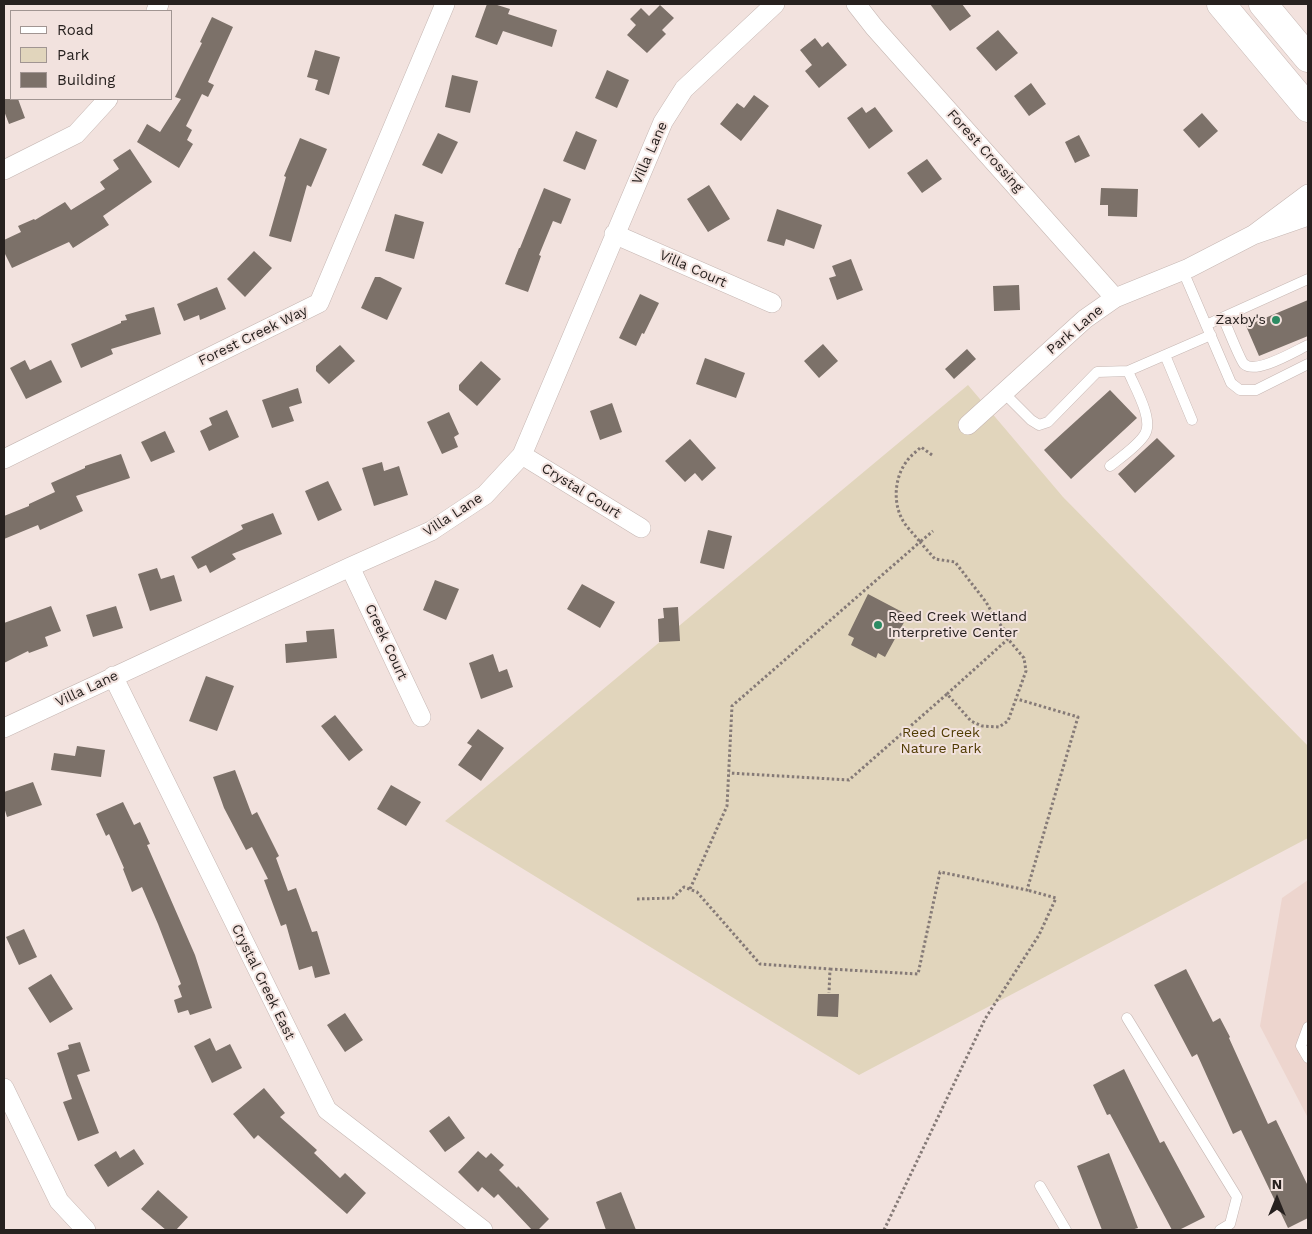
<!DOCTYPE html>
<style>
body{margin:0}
#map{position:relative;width:1312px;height:1234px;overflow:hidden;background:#f2e2de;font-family:"Work Sans",sans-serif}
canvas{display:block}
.frame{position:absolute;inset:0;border:5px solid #27211f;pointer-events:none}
.legend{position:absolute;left:10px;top:10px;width:162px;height:90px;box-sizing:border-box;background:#f2e2de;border:1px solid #a19592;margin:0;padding:6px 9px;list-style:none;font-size:15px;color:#27211f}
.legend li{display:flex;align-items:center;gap:10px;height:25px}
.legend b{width:25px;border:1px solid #a19592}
.north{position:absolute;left:1252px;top:1174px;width:50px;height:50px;-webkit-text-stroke:4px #f2e2de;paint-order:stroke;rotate:0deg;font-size:14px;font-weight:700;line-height:20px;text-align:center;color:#27211f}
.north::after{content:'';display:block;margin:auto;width:18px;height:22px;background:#27211f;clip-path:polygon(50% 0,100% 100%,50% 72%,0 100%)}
</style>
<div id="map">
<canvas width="1312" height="1234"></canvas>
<div class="frame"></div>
<ul class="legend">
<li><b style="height:6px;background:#fff"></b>Road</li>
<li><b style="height:14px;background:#e1d5bc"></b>Park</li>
<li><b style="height:14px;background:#7c7169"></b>Building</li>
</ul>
<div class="north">N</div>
</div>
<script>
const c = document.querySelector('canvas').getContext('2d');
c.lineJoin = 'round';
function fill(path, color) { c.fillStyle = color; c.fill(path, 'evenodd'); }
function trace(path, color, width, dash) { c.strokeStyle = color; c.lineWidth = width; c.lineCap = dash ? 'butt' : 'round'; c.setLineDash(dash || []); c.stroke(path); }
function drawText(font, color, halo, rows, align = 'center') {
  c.font = font + ' "Work Sans",sans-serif'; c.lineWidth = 4; c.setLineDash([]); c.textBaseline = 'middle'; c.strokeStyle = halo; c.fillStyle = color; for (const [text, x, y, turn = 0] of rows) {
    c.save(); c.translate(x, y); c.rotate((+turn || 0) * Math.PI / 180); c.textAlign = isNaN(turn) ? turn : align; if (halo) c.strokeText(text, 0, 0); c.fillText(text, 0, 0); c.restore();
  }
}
const built = new Path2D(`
 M1308 880V1118L1260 1026 1282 898Z`);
const green = new Path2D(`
 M968 385 1063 497 1308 746V838L859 1075 445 821Z`);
const building = new Path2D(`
 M487 4H494L510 9 508 14 557 30 552 47 503 31 497 45 475 37Z
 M930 4H962L971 16 950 31Z
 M660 5 674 18 662 30 666 34 647 53 627 35 636 25 630 19 641 8 649 16Z
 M212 17 233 27 208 82 214 85 208 97 202 94 186 126 192 130 187 140 193 144 179 168 137 142 147 124 160 132 181 99 175 97 202 43 200 42Z
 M998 30 1018 53 996 71 976 48Z
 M815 38 822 47 828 42 847 65 819 88 805 71 812 65 800 50Z
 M315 50 340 57 329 95 315 90 318 80 307 77Z
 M607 70 629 80 617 108 595 98Z
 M452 75 478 81 470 113 445 107Z
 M1031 83 1046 104 1029 116 1014 96Z
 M754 95 769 106 741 141 720 124 737 103 744 108Z
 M4 99H18L25 118 9 124 4 111Z
 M862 107 866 113 875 107 893 131 869 149 847 118Z
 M1202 113 1218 131 1199 148 1183 130Z
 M576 131 597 140 585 170 563 161Z
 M438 133 458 142 442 174 422 165Z
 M1079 135 1090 156 1075 163 1065 142Z
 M300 138 327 149 311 187 307 185 291 242 269 236 286 177 284 176Z
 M130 149 152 182 103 216 109 225 73 248 69 242 12 268 4 252V240L21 232 18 226 34 219 35 220 65 202 71 210 105 189 100 182 119 169 113 160Z
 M927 159 942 179 922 193 907 173Z
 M709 185 730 219 708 232 687 199Z
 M544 188 571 199 561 224 553 221 539 255 541 256 528 292 505 284 519 248H520Z
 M1101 188 1138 189 1137 217 1108 216V205H1100Z
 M777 209 822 225 814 249 786 239 784 246 767 241Z
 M395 214 424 222 414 259 385 251Z
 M254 251 272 268 245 297 227 279Z
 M851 259 863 290 837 300 829 278 836 276 832 266Z
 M375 277H380L402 288 387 320 361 308Z
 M1019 285 1020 310 994 311 993 286Z
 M217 287 226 309 200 320 199 315 184 321 177 304Z
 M640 294 659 303 644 334 642 333 636 346 619 338Z
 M1308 300V336L1259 356 1246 326Z
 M154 307 161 334 111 349 113 354 81 368 71 344 121 323V321L127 320 125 315Z
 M823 344 838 361 819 378 804 361Z
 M340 345 355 361 329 384 316 371V366Z
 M967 349 976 359 954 379 945 369Z
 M705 358 745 373 736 398 696 384Z
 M25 360 30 370 51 360 62 382 26 399 10 368Z
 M481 361 501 379 477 406 459 390V385Z
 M298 388 302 403 289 407 294 421 272 428 262 400Z
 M1110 390 1137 418 1071 479 1044 450Z
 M612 403 622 432 600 440 590 411Z
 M227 410 239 437 209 451 200 431 212 425 209 418Z
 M449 412 459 434 454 437 458 447 442 454 427 422Z
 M165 431 175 452 151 462 141 442Z
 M1157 438 1175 456 1135 493 1118 474Z
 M690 439 716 468 702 481 695 473 685 482 665 461Z
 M121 454 130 478 76 496 83 511 40 530 38 525 4 539V516L29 506V504L55 492 51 483 85 468V466Z
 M382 462 384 471 399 466 408 495 374 506 362 468Z
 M328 481 342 510 318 521 305 491Z
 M273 513 282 534 232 554 236 559 210 573 206 565 198 569 191 557 243 529 241 525Z
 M708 530 732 536 724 569 700 563Z
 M157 568 161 579 174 575 182 601 150 611 138 574Z
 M435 580 459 589 446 620 423 610Z
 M582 584 615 602 600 628 567 609Z
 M868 594 908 615 885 657 878 653 876 658 851 645 854 638 848 635Z
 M51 606 61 631 45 637 48 646 29 653 28 651 4 663V623Z
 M116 606 123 628 93 637 86 615Z
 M678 607 680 641 659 642 658 619 664 618 663 608Z
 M334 629 337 658 286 663 285 644 307 642 306 631Z
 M493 654 499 672 507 669 513 687 481 699 469 663Z
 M206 676 234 686 217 731 189 721Z
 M335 715 363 750 349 761 321 726Z
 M478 729 504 748 481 781 458 765 472 746 467 743Z
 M77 746 105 750 101 777 51 770 54 753 75 756Z
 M235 770 252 815 257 812 279 856 276 858 288 891 296 888 312 932 317 931 330 974 315 978 312 966 299 970 286 924 281 926 264 880 268 879 252 847 246 850 224 808 213 777Z
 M33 782 42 805 7 817 4 807V792Z
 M391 785 421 802 406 826 377 809Z
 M123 802 134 825 140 822 150 844 147 845 195 955 212 1008 190 1015 188 1010 178 1013 174 1000 182 997 178 986 181 984 158 924 142 887 132 892 123 869 124 868 109 834 106 836 96 814Z
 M24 929 37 957 19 965 6 937Z
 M1186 969 1213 1022 1220 1018 1230 1037 1229 1038 1268 1124 1276 1120 1308 1186V1218L1288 1228 1241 1130 1233 1134 1197 1054 1192 1057 1154 985Z
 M51 974 73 1009 50 1023 28 988Z
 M818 994H839L838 1017 817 1016Z
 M345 1013 363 1040 345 1052 327 1025Z
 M210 1038 216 1051 230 1044 242 1068 212 1083 194 1046Z
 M80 1042 90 1071 77 1075 99 1133 78 1141 63 1102 72 1099 57 1053 69 1049 68 1045Z
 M1124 1069 1160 1143 1164 1141 1205 1217 1179 1230H1172L1110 1114 1107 1115 1093 1085Z
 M264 1088 285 1113 280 1117 317 1150 314 1153 340 1178 345 1173 366 1193 347 1214 258 1135 254 1139 233 1114Z
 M449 1116 465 1138 445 1152 429 1131Z
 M134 1149 144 1164 108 1187 94 1165 116 1151 120 1158Z
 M478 1151 486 1158 491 1153 504 1165 499 1170 517 1188 518 1186 549 1219 538 1230H532L498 1194 494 1198 482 1187 478 1192 458 1172Z
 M1109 1153 1138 1228 1131 1230H1102L1077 1166Z
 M158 1190 188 1217 176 1230H166L141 1209Z
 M621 1192 636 1230H606L596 1202Z`);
const path = new Path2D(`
 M932 455 921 447C916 452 910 456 907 461 895 476 893 500 901 517 905 526 914 534 920 542L933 531
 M947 694 1008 639
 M690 889 727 806 732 706 920 542 935 559 955 562 986 602 995 618 1007 633 1008 639 1024 658 1026 671 1008 721 999 727 982 726 971 721 947 694 849 780 729 773
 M637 899 673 898 684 887 697 892 760 964 830 969 829 993
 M830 969 918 974 940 872 1027 890 1078 717 1017 699
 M884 1230 985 1019 1039 935 1056 898 1027 890`);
const service = new Path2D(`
 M1183 271 1231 383 1240 390H1256L1308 364
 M1223 318C1227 326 1240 360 1244 364 1256 375 1295 351 1308 345
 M1206 325 1308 279
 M1165 355 1192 420
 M1003 392 1031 420 1039 425 1048 422 1097 372 1128 371 1211 335
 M1110 466C1120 458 1139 445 1145 434 1154 419 1134 386 1128 371
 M1127 1018 1237 1197 1230 1224 1220 1230
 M1308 1027 1301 1046 1308 1058
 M1040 1186 1066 1230`);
const minor = new Path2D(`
 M856 4 874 27 1115 298
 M156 11 159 4
 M4 170 76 134 108 99
 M1308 194 1253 235 1308 216
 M614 234 772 303
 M968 425 1085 319 1115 298 1189 268 1253 235
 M522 455 641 528
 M4 459 319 303 445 4
 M350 567 421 717
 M113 676 327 1110 483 1230
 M4 728 350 567 431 531 485 495 522 455 663 122 684 89 775 4
 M4 1088 59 1201 86 1230`);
const secondary = new Path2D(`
 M1221 4 1308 108
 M1263 4 1308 58`);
const markers = [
 [1276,320,5,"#2c8b63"],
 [878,625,5,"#2c8b63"]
];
const streetNames = [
 ["Forest Crossing",985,151,48],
 ["Villa Lane",650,153,-66],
 ["Villa Court",693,269,24],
 ["Park Lane",1075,330,-40],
 ["Forest Creek Way",253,336,-26],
 ["Crystal Court",581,491,32],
 ["Villa Lane",453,515,-33],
 ["Creek Court",386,642,65],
 ["Villa Lane",87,689,-25],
 ["Crystal Creek East",263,982,64]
];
const poiNames = [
 ["Zaxby's",1266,320],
 ["Reed Creek Wetland",888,617,"left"],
 ["Interpretive Center",888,633,"left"]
];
const parkNames = [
 ["Reed Creek",941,733],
 ["Nature Park",941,749]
];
fill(built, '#edd5ce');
fill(green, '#e1d5bc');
fill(building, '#7c7169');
trace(service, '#c6b7b3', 11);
trace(minor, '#c6b7b3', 20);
trace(secondary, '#c6b7b3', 29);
trace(path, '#857a77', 3, [2.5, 2.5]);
trace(service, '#fff', 10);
trace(minor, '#fff', 19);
trace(secondary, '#fff', 28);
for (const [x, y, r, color] of markers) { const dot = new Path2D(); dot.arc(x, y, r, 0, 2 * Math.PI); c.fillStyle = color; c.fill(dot); trace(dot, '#f2e2de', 2); }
drawText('14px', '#27211f', '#f2e2de', streetNames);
drawText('14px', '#27211f', '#f2e2de', poiNames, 'right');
drawText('14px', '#503b03', '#f2e2de', parkNames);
</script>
